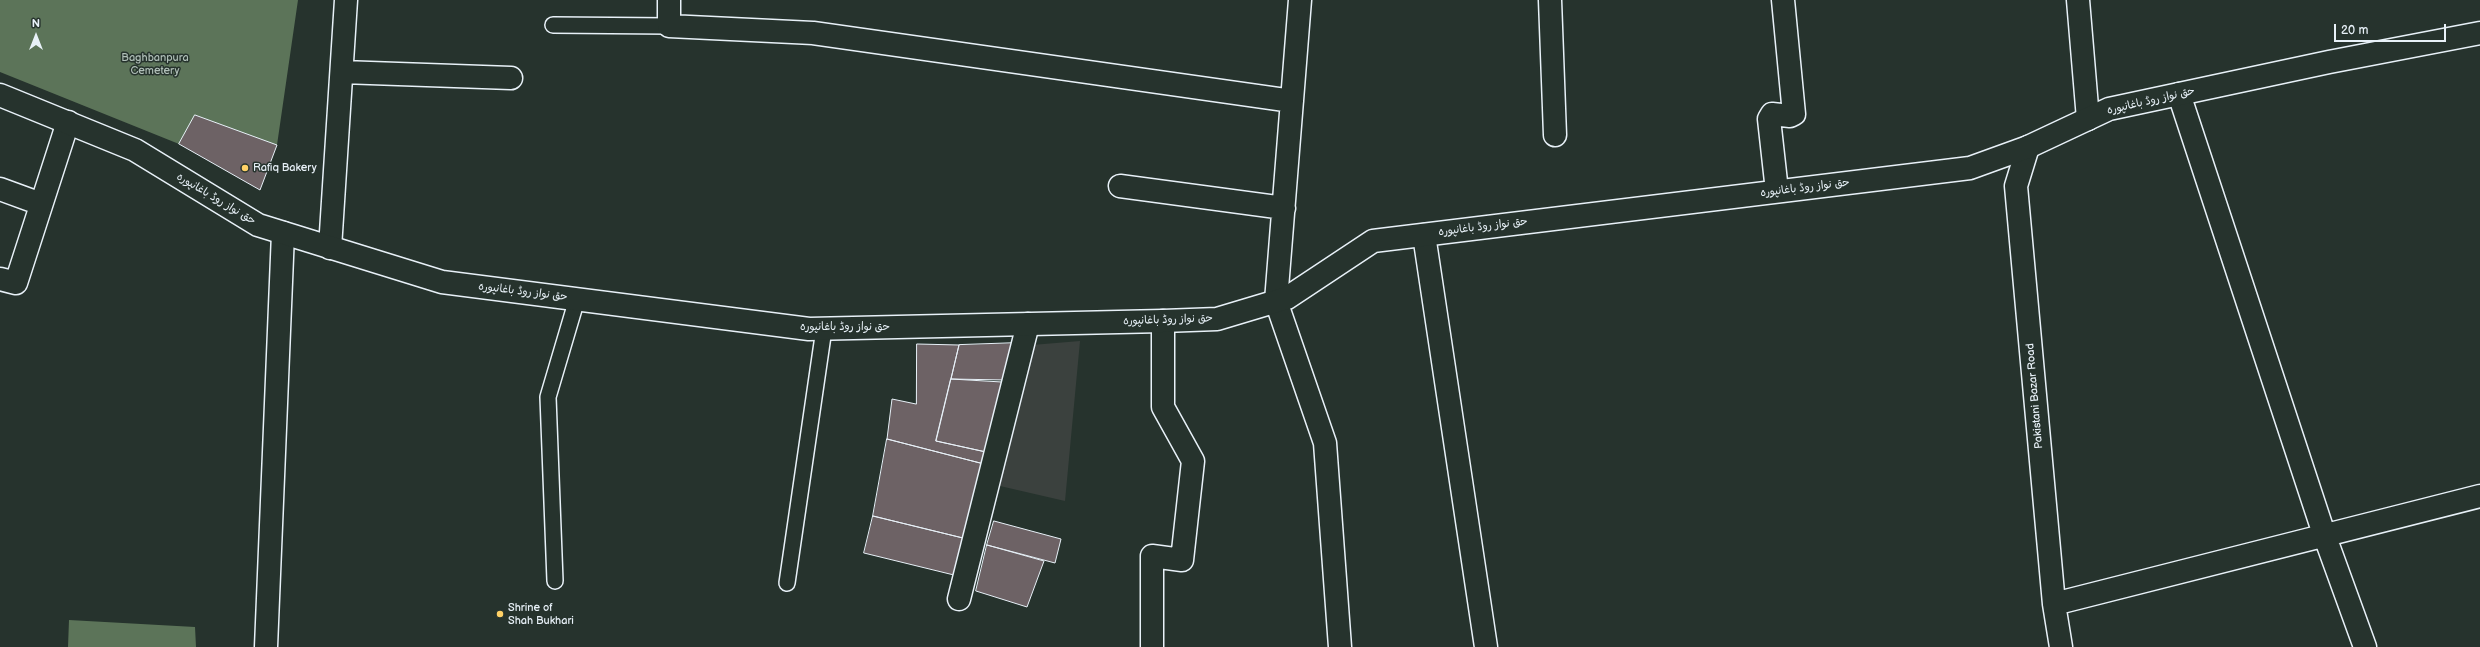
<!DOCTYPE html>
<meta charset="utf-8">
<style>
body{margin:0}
#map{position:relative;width:2480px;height:647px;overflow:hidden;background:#26332d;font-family:"Balsamiq Sans",sans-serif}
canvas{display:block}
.north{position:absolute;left:16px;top:16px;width:40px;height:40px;-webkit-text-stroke:3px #26332d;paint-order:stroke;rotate:0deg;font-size:11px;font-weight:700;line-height:16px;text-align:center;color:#e8f1f8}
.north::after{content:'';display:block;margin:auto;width:14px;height:18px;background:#e8f1f8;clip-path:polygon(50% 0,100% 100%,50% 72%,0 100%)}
.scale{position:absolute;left:2334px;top:24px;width:112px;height:18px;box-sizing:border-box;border:2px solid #e8f1f8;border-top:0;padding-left:5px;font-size:12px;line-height:14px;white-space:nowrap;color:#e8f1f8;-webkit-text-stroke:3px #26332d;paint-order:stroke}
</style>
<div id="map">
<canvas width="2480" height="647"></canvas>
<div class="north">N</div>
<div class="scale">20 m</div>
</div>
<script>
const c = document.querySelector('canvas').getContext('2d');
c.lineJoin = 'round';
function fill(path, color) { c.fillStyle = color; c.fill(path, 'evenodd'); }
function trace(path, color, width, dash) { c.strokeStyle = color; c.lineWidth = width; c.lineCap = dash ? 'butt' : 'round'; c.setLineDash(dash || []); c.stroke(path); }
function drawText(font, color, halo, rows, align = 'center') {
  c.font = font + ' "Balsamiq Sans","Playpen Sans Arabic",sans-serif'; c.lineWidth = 3; c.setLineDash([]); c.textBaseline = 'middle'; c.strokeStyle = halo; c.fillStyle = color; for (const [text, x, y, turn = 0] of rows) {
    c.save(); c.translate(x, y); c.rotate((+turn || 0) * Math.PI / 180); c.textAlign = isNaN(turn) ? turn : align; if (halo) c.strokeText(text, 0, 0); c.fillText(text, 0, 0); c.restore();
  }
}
const built = new Path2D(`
 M1080 341 1065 501 1000 486 1032 345Z`);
const green = new Path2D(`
 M0 0H298L277 145 179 144 0 72Z
 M69 620 195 627 196 647H68Z`);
const building = new Path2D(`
 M195 115 277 145 260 190 179 144Z
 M1017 343 1006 380 951 379 959 345Z
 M917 344 959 345 936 441 986 452 984 464 887 439 892 399 916 404Z
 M951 379 1002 382 986 452 936 441Z
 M887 439 984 464 967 539 873 516Z
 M873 516 967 539 958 576 864 553Z
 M994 521 1061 539 1055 563 987 545Z
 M987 545 1044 561 1027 607 976 591Z`);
const service = new Path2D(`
 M553 25 669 26
 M555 581 548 397 577 299
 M787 583 824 329`);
const minor = new Path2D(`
 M669 0V26L813 33 1292 101
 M1300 0 1276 301 1325 443 1340 647
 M1550 0 1555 135
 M2078 0 2088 119
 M342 72 511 78
 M2179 94 2324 534 2365 647
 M2028 147 2016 186 2054 604 2061 647
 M1120 186 1284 208
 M0 189 41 204
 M1777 191 1769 119 1772 114 1790 116 1794 114 1783 0
 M1424 235 1486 647
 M330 248 346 0
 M0 279 16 283 68 122
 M959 599 1028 324
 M2054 604 2480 496
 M266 647 283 233
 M1152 647V556L1182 560 1193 461 1163 407V321`);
const tertiary = new Path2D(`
 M0 95 135 150 258 225 442 282 809 329 1163 321 1217 319 1287 298 1373 241 1970 168 2028 147 2109 109 2329 62 2480 33`);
const markers = [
 [245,168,4,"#ffd166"],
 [500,614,4,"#ffd166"]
];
const parkNames = [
 ["Baghbanpura",155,58],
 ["Cemetery",155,71]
];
const streetNames = [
 ["حق نواز روڈ باغانپورہ",2151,101,-13],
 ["حق نواز روڈ باغانپورہ",1805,188,-7],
 ["حق نواز روڈ باغانپورہ",216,199,31],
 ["حق نواز روڈ باغانپورہ",1483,227,-7],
 ["حق نواز روڈ باغانپورہ",523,292,7],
 ["حق نواز روڈ باغانپورہ",1168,320,-2],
 ["حق نواز روڈ باغانپورہ",845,327],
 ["Pakistani Bazar Road",2035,396,-95]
];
const poiNames = [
 ["Rafiq Bakery",253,168],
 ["Shrine of",508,608],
 ["Shah Bukhari",508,621]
];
fill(built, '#3b413e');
fill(green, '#5c7459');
fill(building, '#6d6265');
trace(building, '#e8f1f8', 1);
trace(service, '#e8f1f8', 18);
trace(minor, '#e8f1f8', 25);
trace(tertiary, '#e8f1f8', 25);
trace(service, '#26332d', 15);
trace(minor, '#26332d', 22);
trace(tertiary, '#26332d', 22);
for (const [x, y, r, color] of markers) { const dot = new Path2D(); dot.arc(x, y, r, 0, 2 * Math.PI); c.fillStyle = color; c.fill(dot); trace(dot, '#26332d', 1.5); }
drawText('11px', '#b0bfb8', '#26332d', parkNames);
drawText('11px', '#e8f1f8', '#26332d', streetNames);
drawText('11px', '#e8f1f8', '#26332d', poiNames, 'left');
</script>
